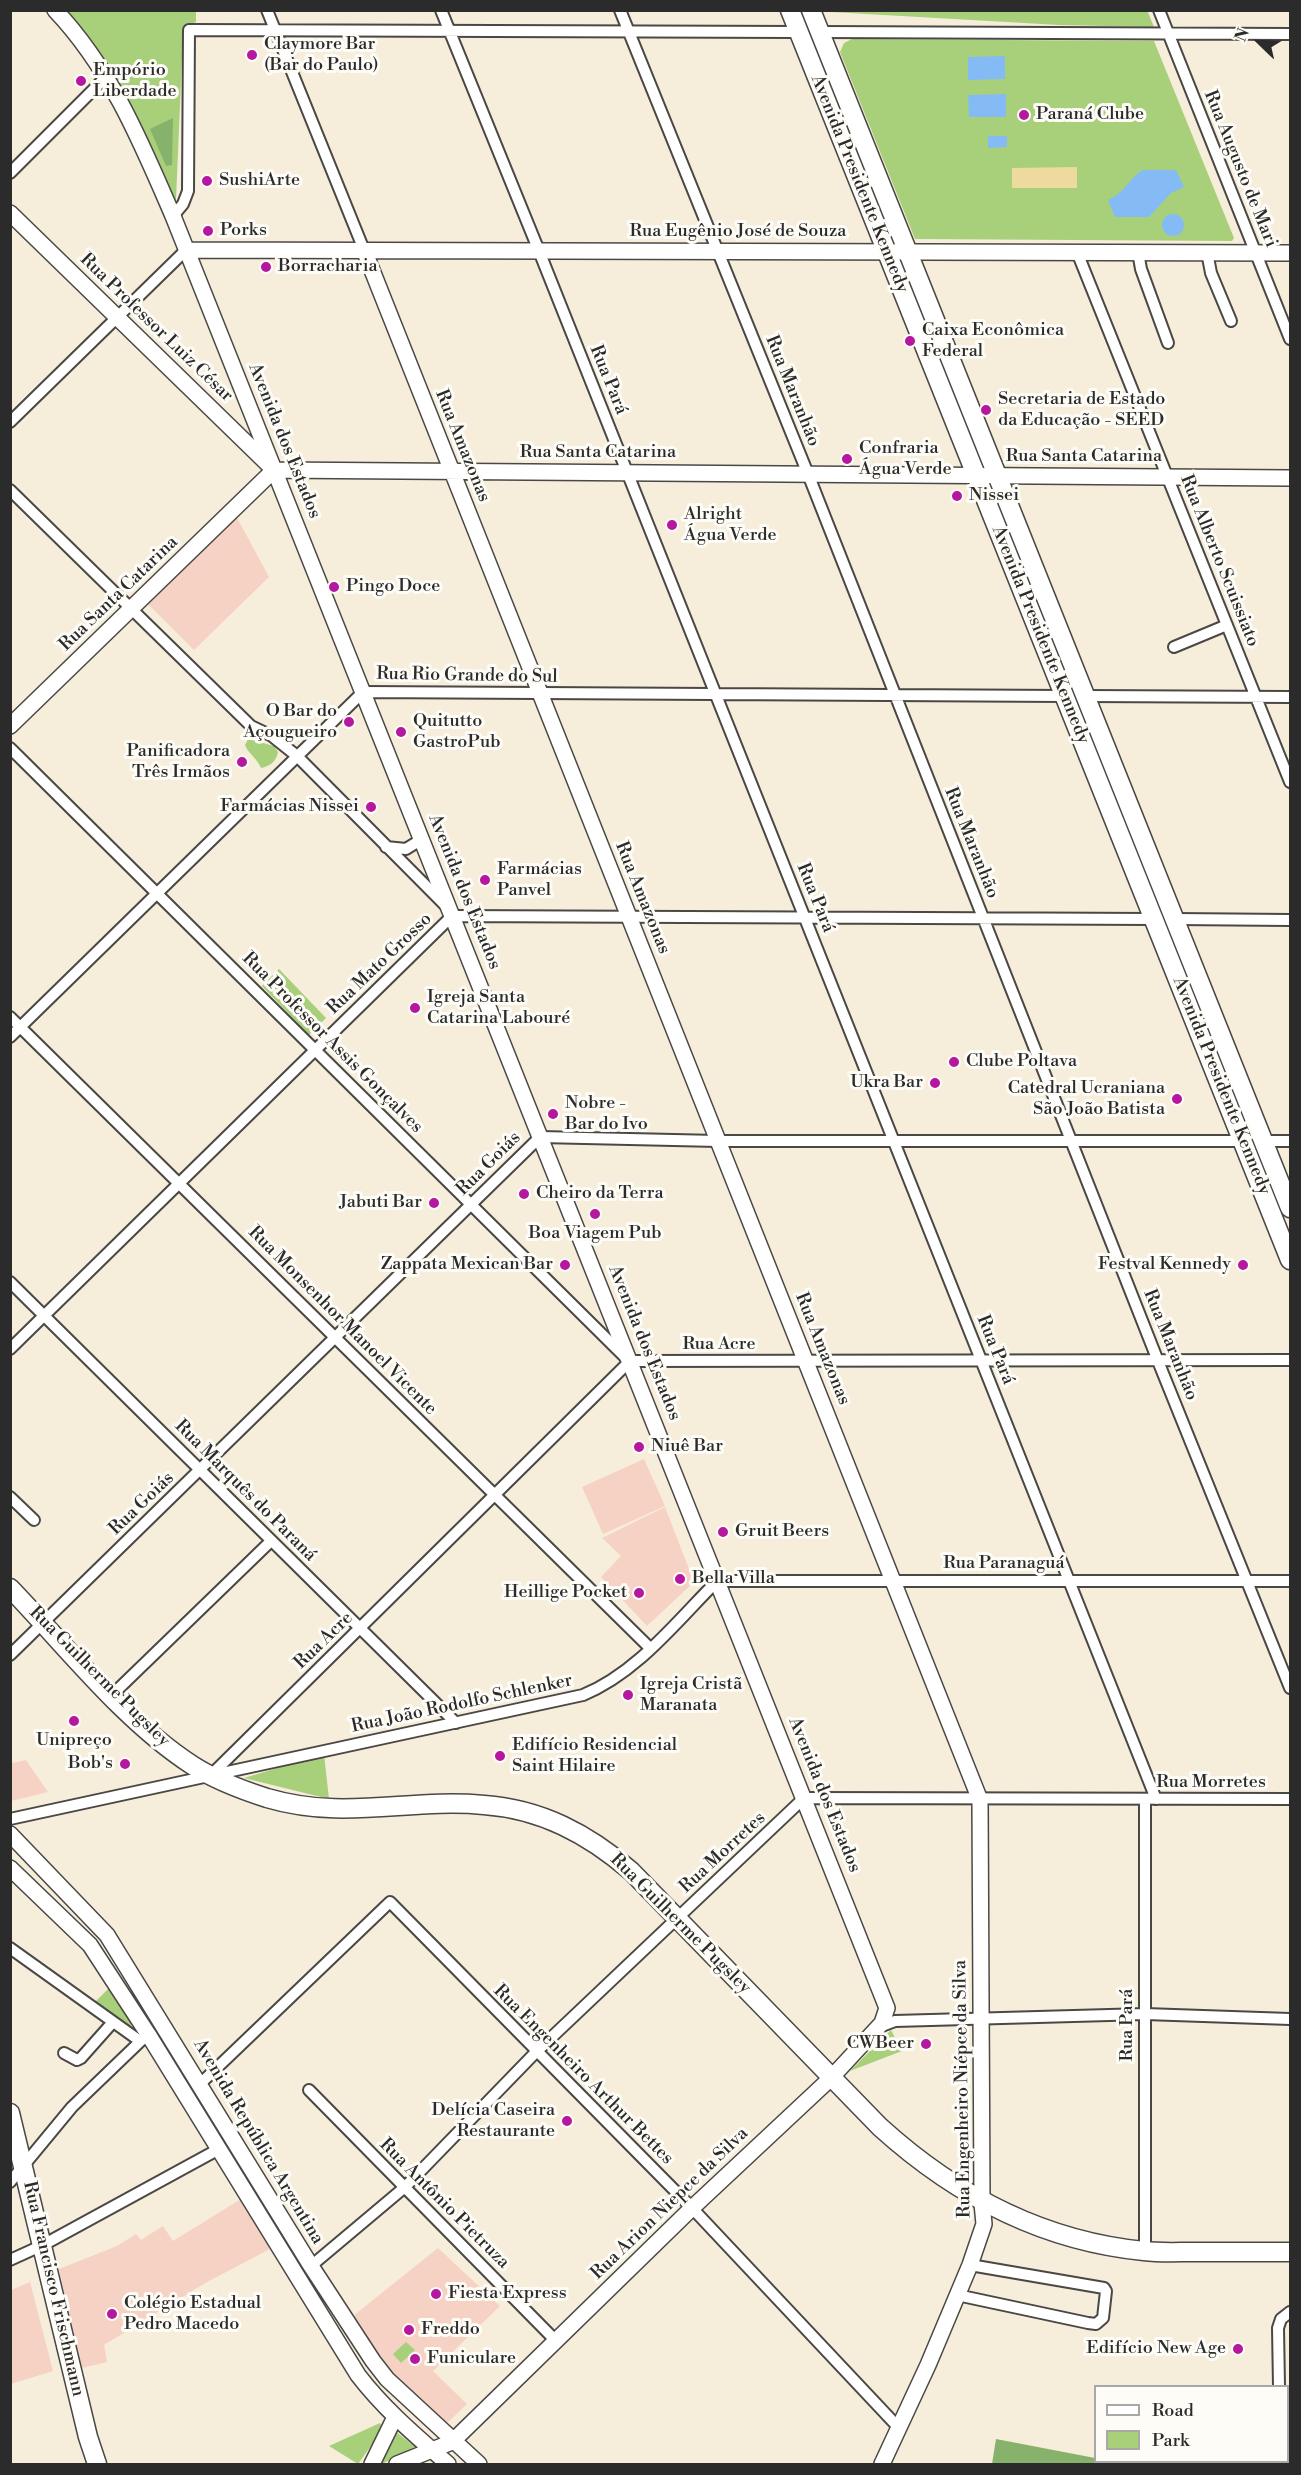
<!DOCTYPE html>
<meta charset="utf-8">
<style>
body{margin:0}
#map{position:relative;width:1301px;height:2475px;overflow:hidden;background:#f7eddb;font-family:"Libre Bodoni",serif}
canvas{display:block}
.frame{position:absolute;inset:0;border:12px solid #2b2b2b;pointer-events:none}
.legend{position:absolute;left:1094px;top:2385px;width:195px;height:78px;box-sizing:border-box;background:#fdfcf7;border:2px solid #a9a8a5;margin:0;padding:8px 10px;list-style:none;font-size:18px;color:#2b2b2b}
.legend li{display:flex;align-items:center;gap:12px;height:30px}
.legend b{width:30px;border:2px solid #a9a8a5}
.north{position:absolute;left:1229px;top:12px;width:60px;height:60px;-webkit-text-stroke:4px #fdfcf7;paint-order:stroke;rotate:293deg;font-size:16px;font-weight:700;line-height:24px;text-align:center;color:#2b2b2b}
.north::after{content:'';display:block;margin:auto;width:21px;height:27px;background:#2b2b2b;clip-path:polygon(50% 0,100% 100%,50% 72%,0 100%)}
</style>
<div id="map">
<canvas width="1301" height="2475"></canvas>
<div class="frame"></div>
<ul class="legend">
<li><b style="height:8px;background:#fff"></b>Road</li>
<li><b style="height:16px;background:#a8d07b"></b>Park</li>
</ul>
<div class="north">N</div>
</div>
<script>
const c = document.querySelector('canvas').getContext('2d');
c.lineJoin = 'round';
function fill(path, color) { c.fillStyle = color; c.fill(path, 'evenodd'); }
function trace(path, color, width, dash) { c.strokeStyle = color; c.lineWidth = width; c.lineCap = dash ? 'butt' : 'round'; c.setLineDash(dash || []); c.stroke(path); }
function drawText(font, color, halo, rows, align = 'center') {
  c.font = font + ' "Libre Bodoni",serif'; c.lineWidth = 6; c.setLineDash([]); c.textBaseline = 'middle'; c.strokeStyle = halo; c.fillStyle = color; for (const [text, x, y, turn = 0] of rows) {
    c.save(); c.translate(x, y); c.rotate((+turn || 0) * Math.PI / 180); c.textAlign = isNaN(turn) ? turn : align; if (halo) c.strokeText(text, 0, 0); c.fillText(text, 0, 0); c.restore();
  }
}
const built = new Path2D(`
 M234 512 269 577 194 650 147 603Z
 M644 1459 665 1506 603 1534 582 1487Z
 M665 1507 694 1582 647 1626 601 1577 621 1556 602 1538Z
 M26 1760 48 1792 11 1801V1761L13 1763Z
 M241 2199 270 2249 207 2282 104 2345 107 2362 82 2368 59 2269 117 2246 136 2234 141 2240 163 2226 173 2241Z
 M438 2248 500 2306 433 2371 467 2404 444 2426 387 2367 353 2316Z
 M30 2282 53 2371 11 2384V2290Z`);
const green = new Path2D(`
 M1147 10 1154 27 1059 25 831 12 830 11Z
 M63 11H196V22L185 26 183 33 176 200 103 64Z
 M852 39 1154 41 1234 238 1232 241 915 239 840 52 844 43Z
 M248 739 274 746 278 752C276 762 270 766 261 768 257 758 247 752 245 745Z
 M279 969 326 1018 309 1035 262 986Z
 M324 1754 329 1799 244 1778Z
 M111 1986 134 2021 128 2028 95 2002Z
 M891 2030 902 2051 850 2071Z
 M406 2342 415 2350 401 2363 393 2354Z
 M380 2423 383 2429 358 2464 329 2446Z
 M394 2430 415 2447 382 2464H376Z`);
const forest = new Path2D(`
 M173 118 172 165 166 166 150 129Z
 M996 2439 1095 2458 1096 2462 1129 2464H992Z`);
const sand = new Path2D(`
 M1077 167V188H1012V168Z`);
const water = new Path2D(`
 M1005 56V79L968 80V57Z
 M1006 94V117H969L968 95Z
 M988 136H1007V147L988 148Z
 M1143 170H1176L1184 187 1171 193 1149 217H1115L1108 200C1127 191 1129 178 1143 170Z
 M1162 225a11 11 0 1 1 22 0a11 11 0 1 1-22 0Z`);
const street = new Path2D(`
 M267 10 364 250
 M441 10 539 251 1156 1799
 M620 10 808 474 1158 1361 1290 1688
 M1159 10 1290 339
 M820 32 1290 34
 M10 173 106 77
 M173 216 183 204 188 191 189 30 798 32
 M1077 252 1290 782
 M1138 252 1141 269 1168 343
 M1207 252 1211 273 1231 321
 M10 422 186 250
 M10 490 251 726 272 736 297 756 445 905
 M1174 647 1227 625
 M1085 696 1290 697
 M10 748 624 1356
 M386 847 406 849 422 839
 M1175 919 1290 920
 M10 1017 650 1648
 M10 1037 363 692 1064 696
 M1264 1141H1290
 M10 1282 456 1723
 M10 1349 452 916 1154 919
 M10 1497 34 1520
 M10 1655 540 1137 718 1141H1243
 M112 1695 271 1541
 M210 1776 630 1361 1290 1360
 M10 1819 583 1695C637 1673 677 1621 717 1581H1290
 M10 1948 140 2041
 M879 2027 895 2021 1145 2014 1290 2019
 M64 2053 77 2060 81 2058 113 2022
 M200 2084 390 1902 692 2208 899 2428
 M309 2090 556 2341
 M10 2182 72 2107 148 2034
 M1145 2251V1799
 M10 2260 43 2245 219 2149
 M311 2266 405 2187 536 2052 804 1798 1290 1799
 M957 2295 1088 2323 1096 2324 1103 2318 1106 2291 1104 2288 970 2265
 M1279 2386 1278 2328 1281 2319 1290 2312
 M1192 2464 1290 2463`);
const secondary = new Path2D(`
 M55 10C111 69 141 142 173 216L887 2008 882 2023 831 2078 692 2208 452 2442 397 2464
 M10 213 270 466
 M186 250 1290 253
 M364 250 980 1800 982 2203 984 2224 970 2265 928 2365 882 2464
 M10 726 274 470 1290 478
 M10 1834 107 1935 311 2266 373 2361 387 2379 479 2464
 M10 1868 90 1945 148 2034 358 2375C384 2409 416 2436 448 2464
 M372 2464 395 2417`);
const primary = new Path2D(`
 M790 10 1290 1260
 M811 10 1290 1208
 M10 1588C67 1647 123 1720 192 1765 215 1780 242 1790 267 1798 345 1821 408 1798 484 1805 541 1809 588 1834 631 1871L880 2127C955 2195 1041 2241 1144 2251 1160 2253 1178 2252 1194 2252 1226 2252 1258 2252 1290 2252
 M10 2113 88 2437 97 2464`);
const markers = [
 [252,55,6,"#b5179e"],
 [81,81,6,"#b5179e"],
 [1024,115,6,"#b5179e"],
 [207,181,6,"#b5179e"],
 [208,231,6,"#b5179e"],
 [266,267,6,"#b5179e"],
 [910,341,6,"#b5179e"],
 [986,410,6,"#b5179e"],
 [847,459,6,"#b5179e"],
 [957,496,6,"#b5179e"],
 [672,525,6,"#b5179e"],
 [334,587,6,"#b5179e"],
 [349,722,6,"#b5179e"],
 [401,732,6,"#b5179e"],
 [242,762,6,"#b5179e"],
 [371,807,6,"#b5179e"],
 [485,880,6,"#b5179e"],
 [415,1008,6,"#b5179e"],
 [954,1062,6,"#b5179e"],
 [935,1083,6,"#b5179e"],
 [1177,1099,6,"#b5179e"],
 [553,1114,6,"#b5179e"],
 [524,1194,6,"#b5179e"],
 [434,1203,6,"#b5179e"],
 [595,1214,6,"#b5179e"],
 [565,1265,6,"#b5179e"],
 [1243,1265,6,"#b5179e"],
 [639,1447,6,"#b5179e"],
 [723,1532,6,"#b5179e"],
 [680,1579,6,"#b5179e"],
 [639,1593,6,"#b5179e"],
 [628,1695,6,"#b5179e"],
 [74,1721,6,"#b5179e"],
 [500,1756,6,"#b5179e"],
 [125,1764,6,"#b5179e"],
 [926,2044,6,"#b5179e"],
 [567,2121,6,"#b5179e"],
 [436,2294,6,"#b5179e"],
 [112,2314,6,"#b5179e"],
 [409,2330,6,"#b5179e"],
 [1238,2349,6,"#b5179e"],
 [415,2359,6,"#b5179e"]
];
const poiNames = [
 ["Claymore Bar",264,45],
 ["(Bar do Paulo)",264,66],
 ["Empório",93,71],
 ["Liberdade",93,92],
 ["Paraná Clube",1036,115],
 ["SushiArte",219,181],
 ["Porks",220,231],
 ["Borracharia",278,267],
 ["Caixa Econômica",922,331],
 ["Federal",922,352],
 ["Secretaria de Estado",998,400],
 ["da Educação - SEED",998,421],
 ["Confraria",859,449],
 ["Água Verde",859,470],
 ["Nissei",969,496],
 ["Alright",684,515],
 ["Água Verde",684,536],
 ["Pingo Doce",346,587],
 ["O Bar do",337,712,"right"],
 ["Açougueiro",337,733,"right"],
 ["Quitutto",413,722],
 ["GastroPub",413,743],
 ["Panificadora",230,752,"right"],
 ["Três Irmãos",230,773,"right"],
 ["Farmácias Nissei",359,807,"right"],
 ["Farmácias",497,870],
 ["Panvel",497,891],
 ["Igreja Santa",427,998],
 ["Catarina Labouré",427,1019],
 ["Clube Poltava",966,1062],
 ["Ukra Bar",923,1083,"right"],
 ["Catedral Ucraniana",1165,1089,"right"],
 ["São João Batista",1165,1110,"right"],
 ["Nobre -",565,1104],
 ["Bar do Ivo",565,1125],
 ["Cheiro da Terra",536,1194],
 ["Jabuti Bar",422,1203,"right"],
 ["Boa Viagem Pub",595,1234,"center"],
 ["Zappata Mexican Bar",553,1265,"right"],
 ["Festval Kennedy",1231,1265,"right"],
 ["Niuê Bar",651,1447],
 ["Gruit Beers",735,1532],
 ["Bella Villa",692,1579],
 ["Heillige Pocket",627,1593,"right"],
 ["Igreja Cristã",640,1685],
 ["Maranata",640,1706],
 ["Unipreço",74,1741,"center"],
 ["Edifício Residencial",512,1746],
 ["Saint Hilaire",512,1767],
 ["Bob's",113,1764,"right"],
 ["CWBeer",914,2044,"right"],
 ["Delícia Caseira",555,2111,"right"],
 ["Restaurante",555,2132,"right"],
 ["Fiesta Express",448,2294],
 ["Colégio Estadual",124,2304],
 ["Pedro Macedo",124,2325],
 ["Freddo",421,2330],
 ["Edifício New Age",1226,2349,"right"],
 ["Funiculare",427,2359]
];
const streetNames = [
 ["Rua Augusto de Mari",1240,169,68],
 ["Avenida Presidente Kennedy",859,184,68],
 ["Rua Eugênio José de Souza",738,232],
 ["Rua Professor Luiz César",156,328,44],
 ["Rua Pará",608,380,68],
 ["Rua Maranhão",792,391,68],
 ["Avenida dos Estados",284,441,68],
 ["Rua Amazonas",462,446,68],
 ["Rua Santa Catarina",598,453],
 ["Rua Santa Catarina",1084,457],
 ["Rua Alberto Scuissiato",1219,561,68],
 ["Rua Santa Catarina",119,594,-44],
 ["Avenida Presidente Kennedy",1040,635,68],
 ["Rua Rio Grande do Sul",467,676,1],
 ["Rua Maranhão",971,843,68],
 ["Avenida dos Estados",464,892,68],
 ["Rua Amazonas",642,898,68],
 ["Rua Pará",815,898,68],
 ["Rua Mato Grosso",380,964,-44],
 ["Rua Professor Assis Gonçalves",332,1043,45],
 ["Avenida Presidente Kennedy",1221,1086,68],
 ["Rua Goiás",489,1164,-45],
 ["Rua Monsenhor Manoel Vicente",342,1321,45],
 ["Avenida dos Estados",644,1343,68],
 ["Rua Acre",719,1345],
 ["Rua Maranhão",1170,1345,68],
 ["Rua Amazonas",822,1349,68],
 ["Rua Pará",995,1350,68],
 ["Rua Marquês do Paraná",245,1491,45],
 ["Rua Goiás",142,1504,-44],
 ["Rua Paranaguá",1004,1564],
 ["Rua Acre",324,1641,-44],
 ["Rua Guilherme Pugsley",99,1677,45],
 ["Rua João Rodolfo Schlenker",462,1704,-12],
 ["Rua Morretes",1211,1783],
 ["Avenida dos Estados",824,1795,68],
 ["Rua Morretes",723,1853,-43],
 ["Rua Guilherme Pugsley",680,1924,45],
 ["Rua Pará",1128,2025,-90],
 ["Rua Engenheiro Arthur Bettes",583,2075,45],
 ["Rua Engenheiro Niépce da Silva",963,2089,-91],
 ["Avenida República Argentina",258,2142,59],
 ["Rua Antônio Pietruza",444,2204,45],
 ["Rua Arion Niepce da Silva",670,2204,-44],
 ["Rua Francisco Frischmann",53,2289,77]
];
fill(built, '#f6d2c4');
fill(green, '#a8d07b');
fill(forest, '#86b26b');
fill(sand, '#eeda9e');
fill(water, '#85bbf4');
trace(street, '#4a4845', 14);
trace(secondary, '#4a4845', 18);
trace(primary, '#4a4845', 21);
trace(street, '#fff', 10);
trace(secondary, '#fff', 15);
trace(primary, '#fff', 18);
for (const [x, y, r, color] of markers) { const dot = new Path2D(); dot.arc(x, y, r, 0, 2 * Math.PI); c.fillStyle = color; c.fill(dot); trace(dot, '#fdfcf7', 2); }
drawText('18px', '#2b2b2b', '#fdfcf7', poiNames, 'left');
drawText('18px', '#2b2b2b', '#fdfcf7', streetNames);
</script>
